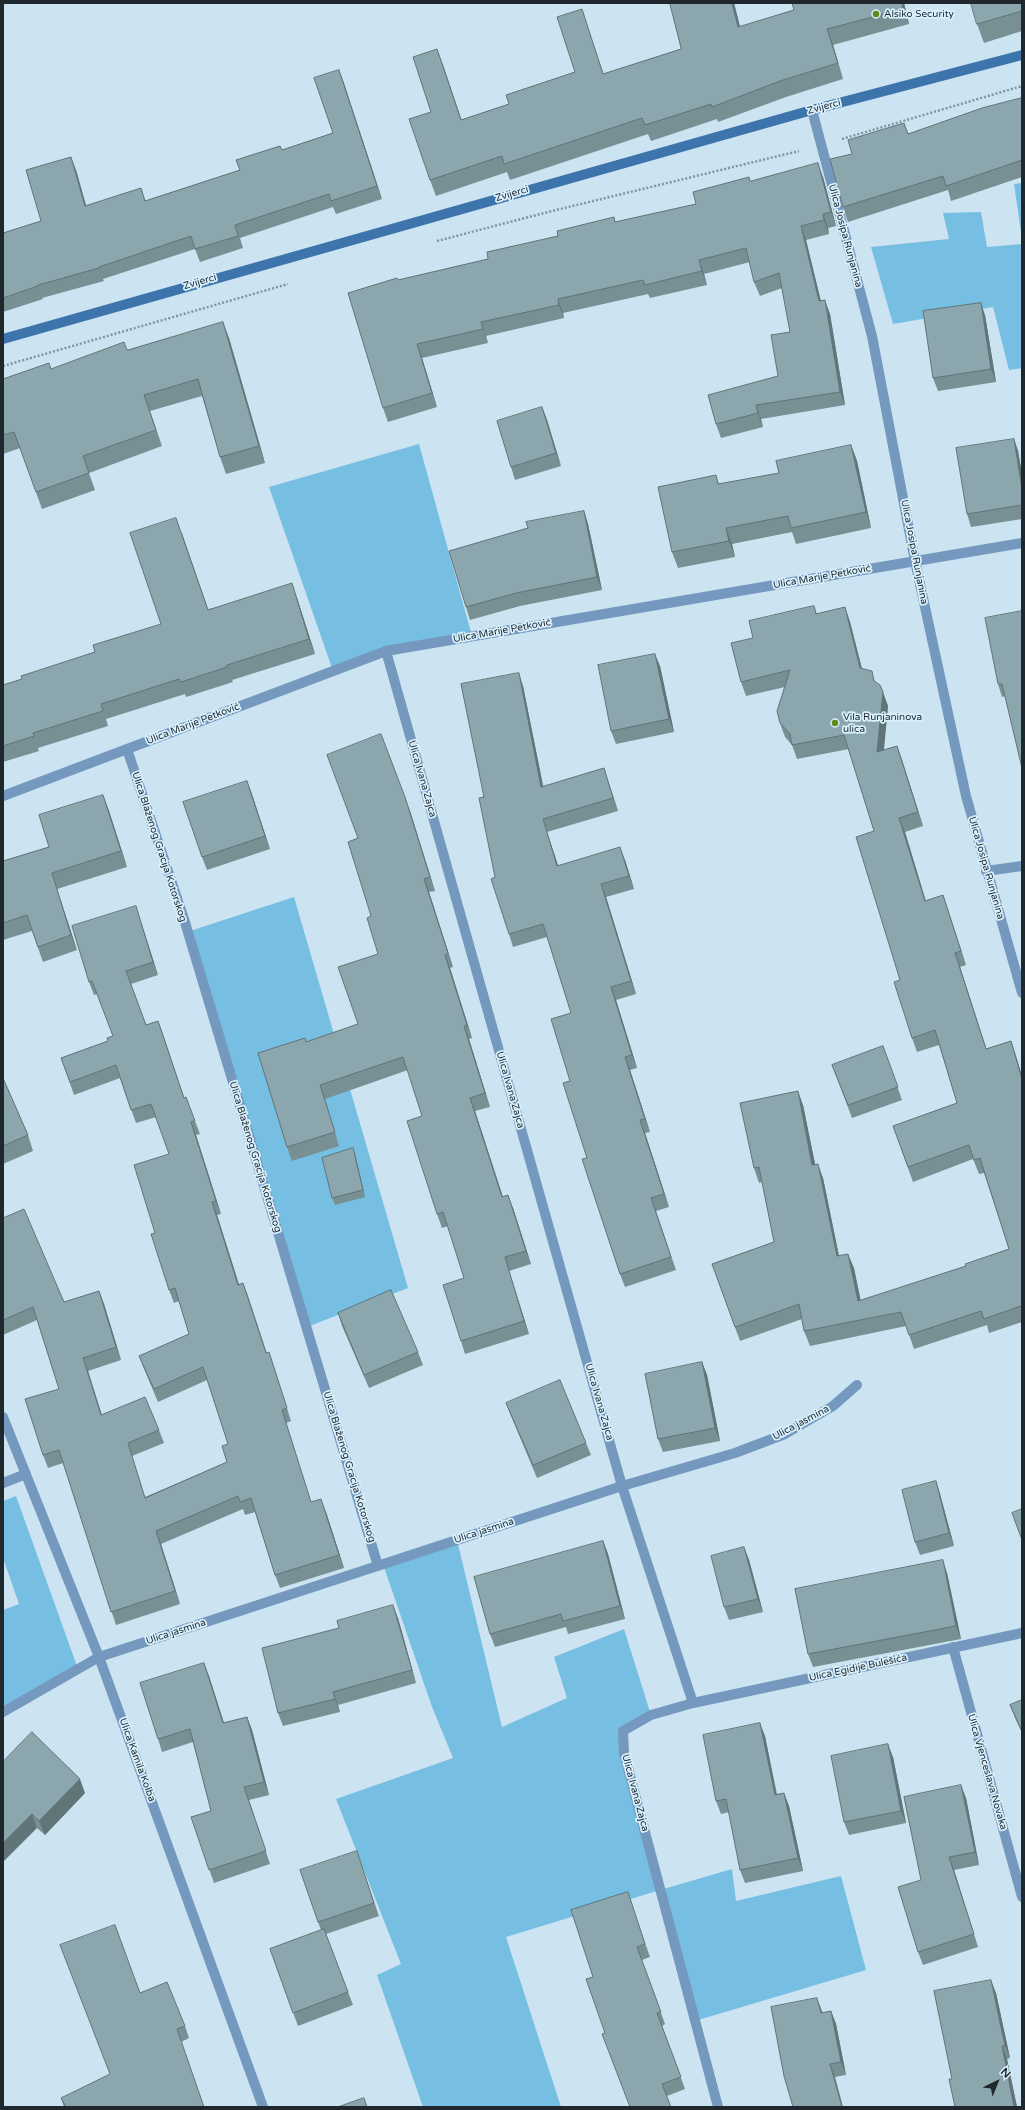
<!DOCTYPE html>
<meta charset="utf-8">
<style>
body{margin:0}
#map{position:relative;width:1025px;height:2110px;overflow:hidden;background:#cce4f1;font-family:"Varela Round",sans-serif}
canvas{display:block}
.frame{position:absolute;inset:0;border:4px solid #1f282d;pointer-events:none}
.north{position:absolute;left:977px;top:2062px;width:40px;height:40px;-webkit-text-stroke:3px #d9f1fe;paint-order:stroke;rotate:43deg;font-size:11px;font-weight:700;line-height:16px;text-align:center;color:#1f282d}
.north::after{content:'';display:block;margin:auto;width:14px;height:18px;background:#1f282d;clip-path:polygon(50% 0,100% 100%,50% 72%,0 100%)}
</style>
<div id="map">
<canvas width="1025" height="2110"></canvas>
<div class="frame"></div>
<div class="north">N</div>
</div>
<script>
const c = document.querySelector('canvas').getContext('2d');
c.lineJoin = 'round';
function fill(path, color) { c.fillStyle = color; c.fill(path, 'evenodd'); }
function trace(path, color, width, dash) { c.strokeStyle = color; c.lineWidth = width; c.lineCap = dash ? 'butt' : 'round'; c.setLineDash(dash || []); c.stroke(path); }
function drawText(font, color, halo, rows, align = 'center') {
  c.font = font + ' "Varela Round",sans-serif'; c.lineWidth = 3.5; c.setLineDash([]); c.textBaseline = 'middle'; c.strokeStyle = halo; c.fillStyle = color; for (const [text, x, y, turn = 0] of rows) {
    c.save(); c.translate(x, y); c.rotate((+turn || 0) * Math.PI / 180); c.textAlign = isNaN(turn) ? turn : align; if (halo) c.strokeText(text, 0, 0); c.fillText(text, 0, 0); c.restore();
  }
}
const green = new Path2D(`
 M1022 183V239L1014 184Z
 M981 212 987 247 1022 244V368L1009 370 993 307 893 324 871 247 949 239 943 213Z
 M419 444 472 636 386 651 333 671 269 487Z
 M294 897 408 1288 307 1327 187 932Z
 M16 1496 78 1669 3 1712V1610L19 1604 3 1558V1501Z
 M457 1540 502 1727 567 1698 554 1657 624 1629 651 1715 623 1731 660 1890 732 1869 736 1901 841 1876 866 1970 695 2021 660 1890 506 1937 561 2107H423L377 1975 401 1964 336 1799 453 1758 432 1707 384 1567Z`);
const path = new Path2D(`
 M842 139 1022 86
 M437 241 548 212 799 151
 M3 366 288 284`);
const lane = new Path2D(`
 M3 1483 26 1474`);
const street = new Path2D(`
 M812 110 872 336 915 561 966 796 1022 993
 M386 651 622 1486 693 1703 651 1715 623 1731 624 1753 718 2107
 M127 749 184 919 378 1566
 M3 796 386 651 1022 543
 M986 871 1022 866
 M3 1417 99 1657 263 2107
 M953 1647 1022 1897
 M693 1703 1022 1633
 M3 1712 99 1657 622 1486 735 1453 785 1434 833 1406 857 1385`);
const secondary = new Path2D(`
 M3 339 812 110 1022 55`);
const wall = new Path2D(`
 M670 3H734L740 27 794 10 792 3H904L909 24 833 45 843 79 786 97 718 122 717 119 651 141 648 134 510 180 507 172 436 196 430 180 431 112 443 65 461 120 509 104 575 72 587 25 603 74 681 49Z
 M1022 3V31L984 43 977 24Z
 M339 70 382 199 336 214 333 207 240 238 243 248 200 262 195 249 103 279 104 281 42 298 43 299 3 312V233L41 221 76 170 86 206 141 188 145 201 240 170 282 150 333 133Z
 M1022 98V177L951 201 948 190 848 222 843 207 852 154 908 134Z
 M823 177 836 226 828 228 829 234 806 240 821 301 830 314 845 405 761 419 763 427 721 438 716 424 778 376 790 332 782 288 760 296 754 282 750 262 704 274 707 285 650 298 648 294 563 313 564 318 486 336 488 343 422 358 437 407 388 422 383 408 398 280 488 259 614 217 615 222 696 204 750 181Z
 M985 315 996 382 938 391 933 378Z
 M229 338 265 463 226 474 220 457 202 396 150 411 162 446 89 473 95 490 42 509 20 448 3 454V379L51 369 127 350Z
 M542 407 547 420 561 466 515 480 511 467Z
 M1014 439 1018 451 1022 474V519L971 527 967 514Z
 M851 445 857 461 871 528 796 544 792 532 732 544 735 557 678 568 672 552 716 475 719 484 779 473Z
 M584 511 588 524 602 590 520 606 470 620 466 607 528 528Z
 M182 533 208 609 297 598 315 654 232 680 233 682 186 697 185 694 106 719 108 726 38 748 39 751 3 762V685L22 679 95 652 161 624Z
 M814 606 817 614 845 607 850 622 862 668 876 682 888 706 884 750 897 746 902 760 923 826 905 832 926 901 943 895 966 965 960 967 986 1049 1011 1041 1022 1076V1322L989 1333 987 1325 914 1349 906 1326 810 1346 804 1331 802 1319 740 1341 712 1264 774 1242 762 1182 759 1183 754 1168 803 1105 815 1164 823 1178 839 1256 854 1268 860 1301 966 1266 1009 1249 984 1173 979 1174 973 1159 913 1182 893 1126 957 1103 939 1045 917 1052 912 1038 900 980 874 831 849 749 797 759 792 745 785 737 780 723 785 687 746 696 741 682Z
 M1022 611 1005 696 1002 697 998 684Z
 M660 666 674 732 616 744 611 731Z
 M523 686 543 787 604 768 618 811 547 832 558 865 625 860 634 889 606 897 636 994 616 1000 637 1068 630 1070 650 1132 645 1133 669 1207 656 1211 676 1270 625 1287 620 1274 587 1158 570 1081 571 1013 547 937 513 947 509 934 495 877Z
 M247 781 270 849 207 870 202 857Z
 M103 795 109 811 127 867 57 889 77 950 43 962 32 931 3 940V861L49 847Z
 M410 811 435 891 429 892 453 967 450 968 472 1038 469 1039 490 1107 475 1111 503 1197 513 1208 531 1264 509 1271 529 1334 465 1354 461 1341 464 1278 448 1226 442 1228 437 1214 422 1116 408 1070 325 1099 339 1146 292 1161 287 1147 306 1042 358 1024 378 954 358 839Z
 M136 906 140 919 158 975 131 984 146 1025 158 1021 184 1097 195 1121 200 1134 196 1135 221 1214 217 1215 239 1284 243 1283 266 1353 273 1365 291 1421 286 1423 311 1502 326 1512 344 1568 280 1588 275 1575 255 1512 245 1515 243 1509 161 1544 180 1604 116 1625 63 1463 48 1468 43 1455 59 1389 37 1320 3 1335V1218L64 1302 99 1291 104 1304 121 1360 88 1371 102 1415 159 1430 164 1443 132 1456 145 1497 227 1462 228 1444 207 1380 158 1402 144 1369 139 1356 189 1334 179 1301 174 1303 169 1290 155 1233 169 1154 156 1117 136 1123 120 1078 74 1095 61 1058 108 1041 113 1036 97 994 94 995 89 982Z
 M883 1046 902 1100 852 1118 832 1065Z
 M3 1078 28 1135 33 1151 3 1164Z
 M355 1154 365 1197 335 1205 332 1198Z
 M338 1313 418 1352 423 1365 369 1388 342 1326Z
 M702 1362 707 1375 720 1441 663 1452 658 1439Z
 M506 1403 586 1443 591 1455 537 1478 511 1416Z
 M936 1481 940 1494 954 1546 920 1555 915 1542Z
 M603 1541 608 1554 625 1619 568 1634 566 1627 495 1647 490 1634Z
 M744 1547 749 1560 763 1612 729 1620 724 1607Z
 M947 1573 961 1639 813 1667 808 1654Z
 M398 1618 416 1683 338 1705 340 1712 283 1726 278 1713Z
 M209 1676 224 1723 247 1717 252 1730 269 1795 249 1800 270 1864 214 1883 191 1817 211 1811 193 1742 162 1752 158 1739Z
 M1022 1700V1733L1015 1718 1010 1705Z
 M765 1736 777 1794 784 1793 789 1806 803 1871 745 1883 740 1870 729 1812 721 1814 716 1801Z
 M893 1757 906 1823 849 1835 844 1822Z
 M3 1762 85 1793 45 1835 37 1828Z
 M966 1798 979 1865 954 1870 978 1947 923 1965 918 1952 921 1880Z
 M361 1864 379 1916 326 1934 353 2005 298 2026 270 1949 321 1930 318 1922Z
 M632 1905 650 1957 642 1960 665 2024 662 2026 685 2089 667 2096 605 2033 593 1977Z
 M140 1993 185 2026 189 2038 181 2042 204 2107H64L61 2098 110 2075Z
 M996 1993 1010 2058 1007 2059 1017 2107H955L952 2079Z
 M771 2007 822 2013 831 2011 836 2024 846 2075 835 2077Z`);
const shadedWall = new Path2D(`
 M732 3H734L744 43 738 27Z
 M902 3H904L909 24 903 9Z
 M582 9 587 25 609 90 603 74Z
 M827 29 833 45 843 79 838 63Z
 M437 49 443 65 467 136 461 120Z
 M339 70 344 83 382 199 377 186Z
 M71 157 76 170 90 219 85 206Z
 M818 163 823 177 836 226 831 212Z
 M823 214 828 228 829 234 824 220Z
 M801 226 806 240 824 315 819 301Z
 M699 260 704 274 707 285 702 271Z
 M558 299 563 313 564 318 559 305Z
 M825 300 830 314 845 405 840 392Z
 M981 303 985 315 996 382 991 369Z
 M223 322 229 338 265 463 259 446Z
 M481 322 486 336 488 343 483 329Z
 M417 344 422 358 437 407 432 393Z
 M756 405 761 419 763 427 758 413Z
 M542 407 547 420 561 466 556 453Z
 M1014 439 1018 451 1022 474V489Z
 M851 445 857 461 871 528 866 512Z
 M584 511 588 524 602 590 597 577Z
 M726 528 732 544 735 557 729 541Z
 M292 583 297 598 315 654 309 639Z
 M845 607 850 622 865 682 860 668Z
 M655 654 660 666 674 732 669 719Z
 M519 673 523 686 546 800 541 787Z
 M883 692 888 706 882 766 877 752Z
 M897 746 902 760 923 826 918 812Z
 M604 768 608 781 618 811 613 798Z
 M247 781 252 794 270 849 265 836Z
 M103 795 109 811 127 867 121 851Z
 M405 797 410 811 435 891 430 877Z
 M899 818 905 832 930 916 925 901Z
 M543 819 547 832 562 878 557 866Z
 M620 847 625 860 634 889 629 876Z
 M52 873 57 889 77 950 71 935Z
 M424 879 429 892 453 967 448 953Z
 M601 884 606 897 636 994 631 981Z
 M943 895 948 910 966 965 961 951Z
 M136 906 140 919 158 975 153 962Z
 M955 953 960 967 991 1063 986 1049Z
 M445 955 450 968 472 1038 467 1025Z
 M611 987 616 1000 637 1068 632 1055Z
 M158 1021 163 1034 188 1111 184 1098Z
 M464 1026 469 1039 490 1107 485 1093Z
 M1011 1041 1016 1056 1022 1076V1079Z
 M625 1057 630 1070 650 1132 645 1119Z
 M798 1091 803 1105 818 1179 812 1165Z
 M470 1098 475 1111 507 1210 502 1197Z
 M640 1120 645 1133 669 1207 664 1194Z
 M191 1122 196 1135 221 1214 216 1201Z
 M353 1148 355 1154 365 1197 363 1190Z
 M818 1164 823 1178 842 1271 837 1256Z
 M508 1195 513 1208 531 1264 526 1251Z
 M212 1202 217 1215 243 1298 238 1285Z
 M848 1254 854 1268 864 1316 858 1301Z
 M505 1257 509 1271 529 1334 524 1321Z
 M243 1283 248 1296 271 1366 266 1353Z
 M99 1291 104 1304 121 1360 116 1347Z
 M269 1352 273 1365 291 1421 287 1408Z
 M83 1358 88 1371 106 1429 101 1415Z
 M702 1362 707 1375 720 1441 715 1428Z
 M282 1410 286 1423 315 1516 311 1502Z
 M936 1481 940 1494 954 1546 949 1533Z
 M321 1499 326 1512 344 1568 339 1555Z
 M156 1531 161 1544 180 1604 175 1591Z
 M603 1541 608 1554 625 1619 620 1606Z
 M744 1547 749 1560 763 1612 758 1599Z
 M943 1560 947 1573 961 1639 956 1626Z
 M393 1605 398 1618 416 1683 412 1670Z
 M204 1663 209 1676 228 1736 223 1723Z
 M333 1692 338 1705 340 1712 335 1699Z
 M247 1717 252 1730 269 1795 264 1782Z
 M760 1723 765 1736 779 1808 775 1795Z
 M888 1744 893 1757 906 1823 901 1811Z
 M80 1779 85 1793 45 1835 39 1821Z
 M961 1785 966 1798 979 1865 975 1852Z
 M784 1793 789 1806 803 1871 798 1858Z
 M32 1814 37 1828 3 1862V1843Z
 M949 1857 954 1870 978 1947 974 1934Z
 M991 1980 996 1993 1010 2058 1005 2046Z
 M817 1998 822 2011 826 2026 821 2013Z
 M831 2011 836 2024 846 2075 841 2062Z
 M1002 2046 1007 2059 1017 2107H1014Z
 M830 2064 835 2077 843 2107H842Z`);
const building = new Path2D(`
 M670 3H732L738 27 794 10 792 3H902L903 9 827 29 838 63 780 81 712 107 711 104 645 125 642 118 504 164 502 156 430 180 409 119 431 112 413 57 437 49 461 120 509 104 506 95 575 72 557 17 582 9 603 74 681 49Z
 M971 3H1022V11L977 24Z
 M339 70 377 186 331 201 329 194 235 225 238 236 195 249 191 236 99 267V268L38 285V286L3 298V233L41 221 26 170 71 157 85 206 141 188 145 201 240 170 236 160 280 146 282 150 333 133 314 78Z
 M1022 98V160L946 186 943 176 843 207 830 159 852 154 848 140 904 123 908 134 982 108Z
 M818 163 831 212 823 214 824 220 801 226 819 301 825 300 840 392 756 405 758 413 716 424 708 395 778 376 771 335 790 332 779 273 754 282 746 248 699 260 702 271 645 285 643 280 558 299 559 305 481 322 483 329 417 344 432 393 383 408 348 293 397 278 398 280 488 259 487 252 558 236 557 231 614 217 615 222 696 204 693 192 749 177 750 181Z
 M981 303 991 369 933 378 923 311Z
 M223 322 259 446 220 457 198 379 144 395 156 430 83 456 89 473 36 492 14 432 3 435V379L49 363 51 369 124 342 127 350Z
 M542 407 556 453 511 467 497 421Z
 M1014 439 1022 489V505L967 514 956 448Z
 M851 445 866 512 791 528 788 516 726 528 729 541 672 552 658 487 716 475 718 484 779 473 776 461Z
 M584 511 597 577 516 593 466 607 449 551 528 528 526 522Z
 M176 518 208 610 292 583 309 639 227 665V667L181 682 179 679 101 704 103 711 33 733 34 736 3 746V685L22 679 21 676 95 652 93 645 161 624 130 533Z
 M814 606 816 614 845 607 860 668 872 671 874 681 880 685 883 692 877 752 897 746 918 812 899 818 925 901 943 895 961 951 955 953 986 1049 1011 1041 1022 1079V1308L1021 1306 984 1319 981 1311 909 1335 901 1312 804 1331 799 1304 735 1327 712 1264 774 1242 759 1167 754 1168 740 1103 798 1091 812 1165 818 1164 837 1256 848 1254 858 1301 966 1266 965 1264 1009 1249 980 1158 974 1160 969 1145 908 1167 893 1126 957 1103 935 1030 912 1038 894 982 900 980 856 837 874 831 844 735 792 745 790 734 780 723 777 711 790 670 741 682 731 643 753 638 749 621Z
 M1022 611V768L1002 684H998L985 618Z
 M655 654 669 719 611 731 598 665Z
 M519 673 541 787 604 768 613 798 543 819 557 866 620 847 629 876 601 884 631 981 611 987 632 1055 625 1057 645 1119 640 1120 664 1194 651 1198 671 1257 620 1274 582 1159 587 1158 563 1083 570 1081 551 1019 571 1013 543 924 509 934 491 879 495 877 479 798 484 797 461 684Z
 M381 734 405 797 430 877 424 879 448 953 445 955 467 1025 464 1026 485 1093 470 1098 502 1197 508 1195 526 1251 505 1257 524 1321 461 1341 443 1285 464 1278 443 1212 437 1214 407 1121 422 1116 403 1057 320 1085 335 1132 287 1147 258 1053 305 1038 306 1042 358 1024 338 967 378 954 367 918 371 916 348 842 358 838 327 755Z
 M247 781 265 836 202 857 183 802Z
 M103 795 121 851 52 873 71 935 38 947 27 915 3 923V861L49 847 39 815Z
 M136 906 153 962 126 971 146 1025 158 1021 184 1098 186 1097 195 1121 191 1122 216 1201 212 1202 238 1285 243 1283 266 1353 269 1352 287 1408 282 1410 311 1502 321 1499 339 1555 275 1575 251 1498 240 1502 238 1496 156 1531 175 1591 111 1612 59 1450 43 1455 25 1399 59 1389 33 1307 3 1320V1218L24 1209 64 1302 99 1291 116 1347 83 1358 101 1415 145 1397 159 1430 128 1443 145 1498 227 1462 222 1446 228 1444 203 1367 154 1389 139 1356 189 1334 175 1288 169 1290 151 1234 155 1233 134 1165 169 1154 151 1104 131 1110 116 1065 70 1082 61 1058 108 1041 107 1038 113 1036 92 981 89 982 72 926Z
 M883 1046 898 1087 848 1105 832 1065Z
 M3 1078 28 1135 3 1146Z
 M353 1148 363 1190 332 1198 322 1158Z
 M391 1290 418 1352 364 1375 338 1313Z
 M702 1362 715 1428 658 1439 645 1374Z
 M560 1380 586 1443 533 1465 506 1403Z
 M936 1481 949 1533 915 1542 902 1490Z
 M1022 1509V1540L1012 1513Z
 M603 1541 620 1606 563 1621 561 1614 490 1634 474 1577Z
 M744 1547 758 1599 724 1607 711 1556Z
 M943 1560 956 1626 808 1654 795 1589Z
 M393 1605 412 1670 333 1692 335 1699 278 1713 262 1648 339 1628 337 1621Z
 M204 1663 223 1723 247 1717 264 1782 244 1787 266 1851 209 1870 191 1817 211 1811 190 1729 158 1739 140 1683Z
 M1022 1700V1731L1010 1705Z
 M760 1723 775 1795 784 1793 798 1858 740 1870 726 1799 716 1801 703 1735Z
 M32 1732 80 1779 39 1821 32 1814 3 1843V1762Z
 M888 1744 901 1811 844 1822 831 1756Z
 M961 1785 975 1852 949 1857 974 1934 918 1952 898 1887 921 1880 904 1797Z
 M357 1851 374 1903 318 1922 300 1870Z
 M628 1892 645 1944 637 1947 661 2012 657 2013 681 2077 662 2084 671 2107H630L602 2034 605 2033 586 1979 593 1977 571 1910Z
 M115 1925 140 1993 167 1982 185 2026 177 2029 204 2107H117V2106L115 2107H66L61 2098 110 2074 60 1945Z
 M324 1929 348 1992 293 2013 270 1949Z
 M991 1980 1005 2046H1002L1014 2107H955L949 2079H952L934 1991Z
 M817 1998 821 2013 831 2011 841 2062 830 2064 842 2107H793L784 2076 771 2007Z
 M364 2098 367 2107H338Z`);
const markers = [
 [876,14,4,"#5e8a1b"],
 [835,723,4,"#5e8a1b"]
];
const poiNames = [
 ["Alsiko Security",884,14],
 ["Vila Runjaninova",843,717],
 ["ulica",843,729]
];
const streetNames = [
 ["Zvijerci",824,107,-15],
 ["Zvijerci",512,194,-16],
 ["Ulica Josipa Runjanina",845,236,75],
 ["Zvijerci",200,282,-16],
 ["Ulica Josipa Runjanina",914,552,79],
 ["Ulica Marije Petković",822,577,-10],
 ["Ulica Marije Petković",502,631,-10],
 ["Ulica Marije Petković",193,724,-21],
 ["Ulica Ivana Zajca",422,779,74],
 ["Ulica Blaženog Gracija Kotorskog",159,847,72],
 ["Ulica Josipa Runjanina",986,868,74],
 ["Ulica Ivana Zajca",510,1090,74],
 ["Ulica Blaženog Gracija Kotorskog",255,1157,73],
 ["Ulica Ivana Zajca",599,1402,74],
 ["Ulica jasmina",801,1423,-28],
 ["Ulica Blaženog Gracija Kotorskog",349,1467,73],
 ["Ulica jasmina",484,1531,-18],
 ["Ulica jasmina",176,1632,-18],
 ["Ulica Egidije Bulešića",858,1668,-12],
 ["Ulica Kamila Kolba",137,1760,70],
 ["Ulica Vjenceslava Novaka",987,1772,74],
 ["Ulica Ivana Zajca",635,1793,75]
];
fill(green, '#76bfe3');
trace(path, '#82949d', 2.5, [2, 2]);
trace(lane, '#7498be', 10);
trace(street, '#7498be', 10);
trace(secondary, '#3d74ab', 10);
fill(wall, '#788f94');
fill(shadedWall, '#617478');
fill(building, '#8ba6ac');
trace(building, '#617478', 1);
for (const [x, y, r, color] of markers) { const dot = new Path2D(); dot.arc(x, y, r, 0, 2 * Math.PI); c.fillStyle = color; c.fill(dot); trace(dot, '#d9f1fe', 1.5); }
drawText('10px', '#1f282d', '#d9f1fe', poiNames, 'left');
drawText('10px', '#1f282d', '#d9f1fe', streetNames);
</script>
